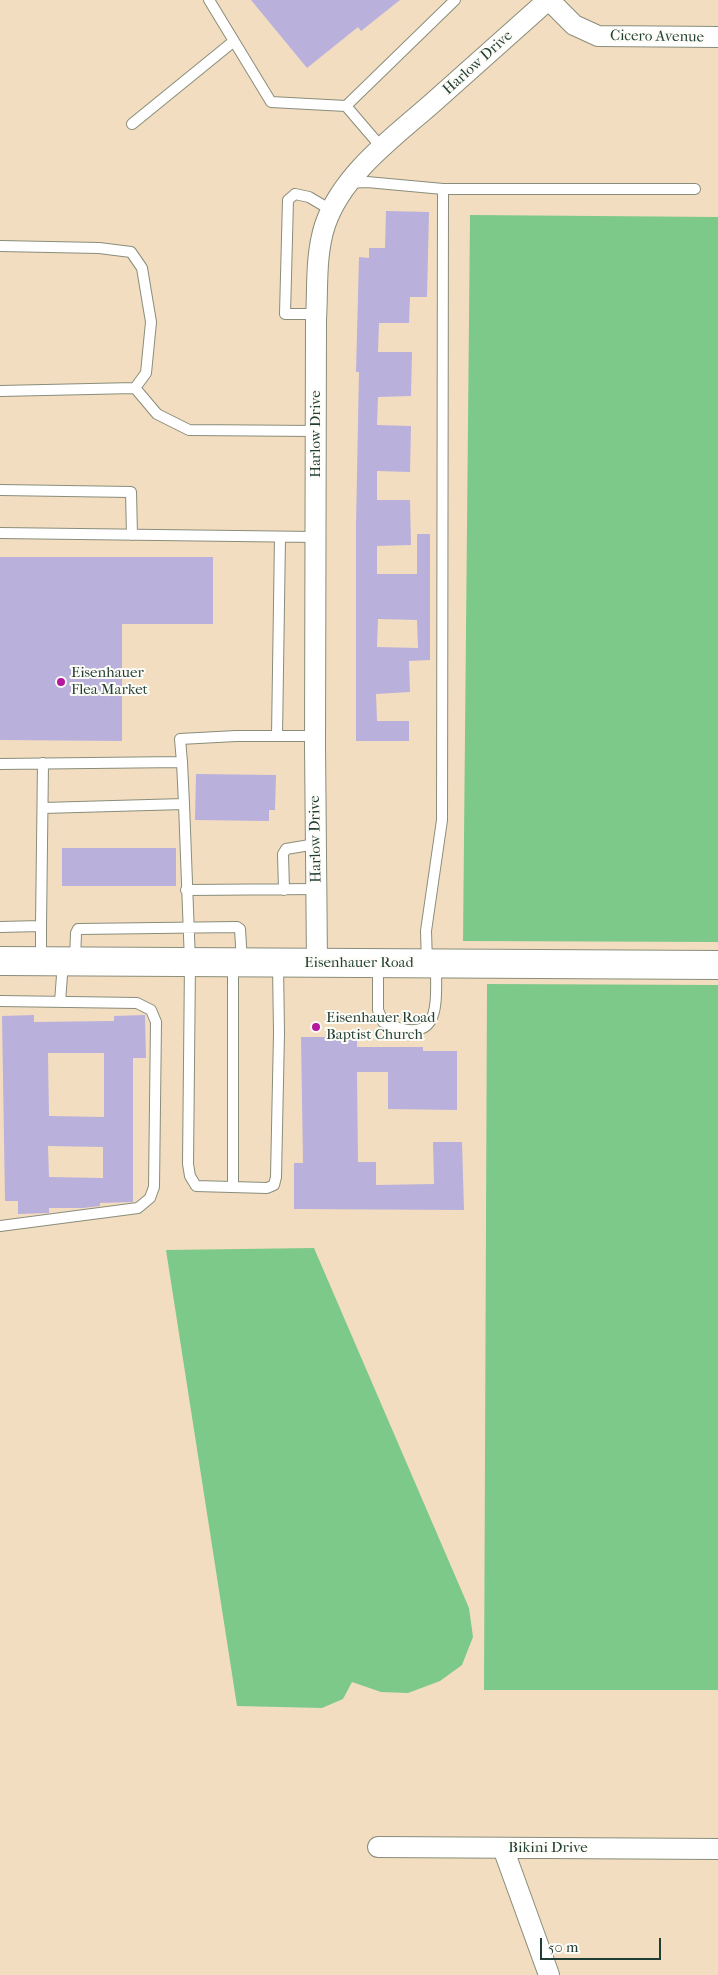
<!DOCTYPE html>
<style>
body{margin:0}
#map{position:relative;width:718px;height:1975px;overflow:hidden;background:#f3ddc0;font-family:"IM FELL French Canon",serif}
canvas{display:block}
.scale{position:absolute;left:540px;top:1938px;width:121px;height:22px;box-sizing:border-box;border:2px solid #1f3d34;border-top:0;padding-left:6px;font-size:15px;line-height:18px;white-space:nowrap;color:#1f3d34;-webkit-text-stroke:4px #fdfcf7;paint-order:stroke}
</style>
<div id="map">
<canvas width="718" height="1975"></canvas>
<div class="scale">50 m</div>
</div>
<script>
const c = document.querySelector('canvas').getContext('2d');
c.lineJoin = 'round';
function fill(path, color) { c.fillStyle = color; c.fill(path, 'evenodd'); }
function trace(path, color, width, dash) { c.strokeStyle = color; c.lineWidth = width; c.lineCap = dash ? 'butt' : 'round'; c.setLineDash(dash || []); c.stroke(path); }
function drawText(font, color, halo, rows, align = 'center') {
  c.font = font + ' "IM FELL French Canon",serif'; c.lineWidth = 4; c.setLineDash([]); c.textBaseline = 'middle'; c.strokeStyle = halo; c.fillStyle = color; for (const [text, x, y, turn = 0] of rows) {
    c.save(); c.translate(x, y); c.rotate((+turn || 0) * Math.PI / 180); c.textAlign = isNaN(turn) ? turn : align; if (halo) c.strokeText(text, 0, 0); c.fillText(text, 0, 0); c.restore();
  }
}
const green = new Path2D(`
 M470 215 718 217V942L463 941Z
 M487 984 718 985V1690H484Z
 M314 1248 469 1608 473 1637 462 1665 440 1681 408 1693 381 1692 352 1682 343 1699 322 1708 237 1706 166 1250Z`);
const building = new Path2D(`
 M251 0H400L361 31 358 27 307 68Z
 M386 211 429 212 427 297H410L409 323H379L378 352H412L411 396 378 397 377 425 411 426 410 472 377 471V500H410L411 545 377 546V574H417V534H430V660L409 661 410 692 376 694 377 721H409V741H356V525L359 372H356L359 257 369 258V248H385ZM378 619 417 620 418 648 377 647Z
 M0 557H213V624H122V741L0 740Z
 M196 774 276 775 275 810H269V821L195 820Z
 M62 848H176V886H62Z
 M34 1015V1022L114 1021V1016L145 1015 146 1058H133V1202L100 1203V1206L83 1208H49V1213L18 1214V1201H5L2 1016ZM48 1053H104V1117L49 1116ZM48 1146 103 1147V1178L49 1177Z
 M301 1037H357V1047H423V1051H457V1110L388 1109V1072H357L358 1162H376V1185L434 1184 433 1142H462L464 1210 294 1209V1163H303Z`);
const lane = new Path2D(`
 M209 0 271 102 346 106 455 0
 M346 106 382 148
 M132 124 234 41
 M348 183 367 182 443 189H695
 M0 246 99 248 131 252 142 268 151 322 146 373 135 388 0 391
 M317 314H285L288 200 295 194 309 197 331 210
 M135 388 157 414 189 430 316 431
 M0 490 131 492 132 535
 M0 533 315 537
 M277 736 280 537
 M182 762 180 739 236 736H315
 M0 764 182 762 184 804
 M43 808 184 804 190 962 188 1164 190 1176 196 1186 267 1188 274 1185 276 1177 279 1033 278 964
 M186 890 317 889
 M284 890 283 854 286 849 316 844
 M41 926 43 763
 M0 927 41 926V959
 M75 960 76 933 78 929 237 927 240 929 242 962
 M427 963 426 931 442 820 443 189
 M378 965V1010L383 1022C442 1049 436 1005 436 965
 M0 1001 137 1003 151 1010 156 1022 154 1187 150 1198 138 1208 0 1226
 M60 1002 63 962
 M233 1187V963`);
const street = new Path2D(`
 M549 0 574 25 598 36 718 37
 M317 963 315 745 316 319C318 288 315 256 325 225 343 172 397 135 437 99 474 66 511 33 548 0
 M378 1847 718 1849
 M503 1848 549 1975`);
const secondary = new Path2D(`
 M0 961 718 965`);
const markers = [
 [61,682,5,"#b5179e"],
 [316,1027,5,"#b5179e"]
];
const streetNames = [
 ["Cicero Avenue",657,37,1],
 ["Harlow Drive",478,63,-42],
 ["Harlow Drive",316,434,-90],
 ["Harlow Drive",316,839,-91],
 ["Eisenhauer Road",359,963],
 ["Bikini Drive",548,1848]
];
const poiNames = [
 ["Eisenhauer",71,673],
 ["Flea Market",71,690],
 ["Eisenhauer Road",326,1018],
 ["Baptist Church",326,1035]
];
fill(green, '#7cc989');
fill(building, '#b9b0dc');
trace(lane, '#898d7a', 12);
trace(street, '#898d7a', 22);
trace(secondary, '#898d7a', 30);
trace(lane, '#fff', 10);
trace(street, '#fff', 20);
trace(secondary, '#fff', 28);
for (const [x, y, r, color] of markers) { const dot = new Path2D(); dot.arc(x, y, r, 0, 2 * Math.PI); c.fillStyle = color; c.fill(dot); trace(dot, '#fdfcf7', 2); }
drawText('15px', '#1f3d34', '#fdfcf7', streetNames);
drawText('15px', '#1f3d34', '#fdfcf7', poiNames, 'left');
</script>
